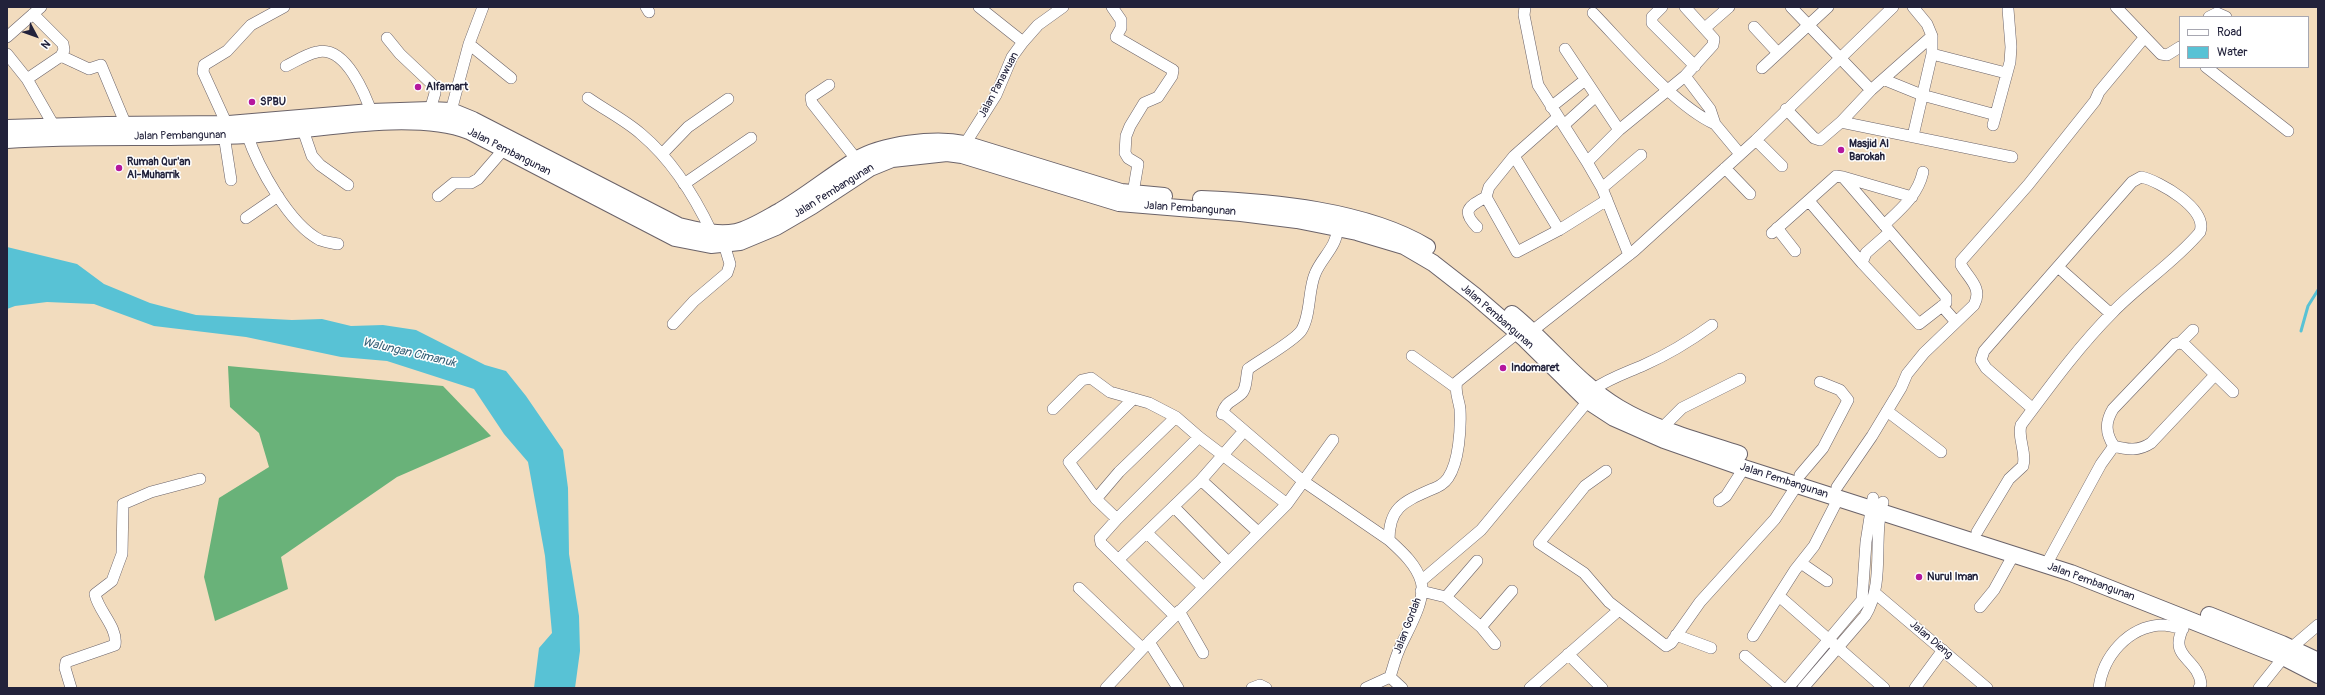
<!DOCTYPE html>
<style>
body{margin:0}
#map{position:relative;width:2325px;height:695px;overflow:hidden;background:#f2dcbe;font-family:Pangolin,sans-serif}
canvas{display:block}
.frame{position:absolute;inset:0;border:8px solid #22223b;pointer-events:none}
.legend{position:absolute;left:2179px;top:16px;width:130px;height:52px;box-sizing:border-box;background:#fff;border:1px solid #a7a7b1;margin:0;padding:5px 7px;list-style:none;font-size:12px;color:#22223b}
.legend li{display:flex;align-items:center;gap:8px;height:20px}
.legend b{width:20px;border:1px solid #a7a7b1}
.north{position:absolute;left:16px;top:16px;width:40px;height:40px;-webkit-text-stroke:3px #fff;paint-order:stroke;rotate:131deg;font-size:11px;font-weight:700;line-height:16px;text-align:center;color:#22223b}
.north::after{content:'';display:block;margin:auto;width:14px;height:18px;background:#22223b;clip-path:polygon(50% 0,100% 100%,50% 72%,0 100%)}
</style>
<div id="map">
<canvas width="2325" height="695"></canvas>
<div class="frame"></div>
<ul class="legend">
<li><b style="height:5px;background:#fff"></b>Road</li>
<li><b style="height:11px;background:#58c2d5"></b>Water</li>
</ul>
<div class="north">N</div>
</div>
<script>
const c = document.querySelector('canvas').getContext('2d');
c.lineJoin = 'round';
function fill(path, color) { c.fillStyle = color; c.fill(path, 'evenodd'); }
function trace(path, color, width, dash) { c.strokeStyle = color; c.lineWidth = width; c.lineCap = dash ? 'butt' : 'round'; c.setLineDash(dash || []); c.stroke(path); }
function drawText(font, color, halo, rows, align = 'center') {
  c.font = font + ' Pangolin,sans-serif'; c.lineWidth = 3; c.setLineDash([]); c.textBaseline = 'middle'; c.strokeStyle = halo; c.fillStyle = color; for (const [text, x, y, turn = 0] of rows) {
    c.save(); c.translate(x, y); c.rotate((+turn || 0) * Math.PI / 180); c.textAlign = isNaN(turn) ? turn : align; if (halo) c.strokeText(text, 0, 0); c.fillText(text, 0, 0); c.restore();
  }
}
const forest = new Path2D(`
 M228 366 443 386 491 436 397 477 281 557 288 589 215 621 204 577 219 498 269 467 259 433 230 407Z`);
const water = new Path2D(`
 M7 247 77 264 104 284 150 303 196 315 292 320 322 319 351 326 383 325 416 330 485 365 506 371 526 396 563 450 568 488 569 554 579 616 580 651 575 688H534L539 648 552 633 545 556 528 462 504 434 474 389 387 361 341 357 246 337 154 326 94 304 47 302 15 306 7 309Z`);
const stream = new Path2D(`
 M2301 331 2308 306 2318 290`);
const minor = new Path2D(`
 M646 7 649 12
 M979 7 1023 42
 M1112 7 1121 20V28L1116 37 1173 70 1172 76 1158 97 1144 103 1130 126 1126 136 1125 153 1128 158 1138 164 1133 193
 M1525 7 1524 15 1538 85 1587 162 1602 188 1629 255
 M1662 7 1652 17V23L1695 66
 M1791 7 1871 90
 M2116 7 2161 54 2167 55 2180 47
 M1593 13C1625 46 1675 106 1715 124
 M33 14 63 44 64 50 61 56
 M2209 17 2217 13 2226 17
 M1754 27 1778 53
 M1705 28 1729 7
 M7 37 41 7
 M387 38 400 54 434 86 435 93 430 110
 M469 44 511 78
 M1565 49 1619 130
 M7 54 27 79
 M1932 54 2006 73
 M286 66C296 61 307 54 317 52 346 45 366 96 373 117
 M2206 67 2288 131
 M1762 68 1828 7
 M1685 76 1710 109 1715 124 1740 154
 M1885 80 1922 95 1996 115
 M829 85 811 97 812 103 857 160
 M588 98C605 110 625 120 641 134 672 160 695 197 712 233
 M1551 107 1585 80
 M1786 109 1814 138 1820 140 1841 122 1871 90 1932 36 1927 24 1913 7
 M451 111 469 44 483 7
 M1558 117 1514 156 1559 230
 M1841 122 2012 157
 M1564 125 1596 96
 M1993 125 2010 62 2011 47 2008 9
 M54 126 27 79 61 56 89 69 101 65 126 125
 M229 129 203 72 204 65 227 51 251 25 284 7
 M303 130 312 156 320 165 348 185
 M247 134C258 167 289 224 320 240 325 242 333 243 338 244
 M224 135 231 180
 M1913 136 1932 54V36
 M1756 140 1782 166
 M964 151 965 144 996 95 1012 57 1023 42 1038 25 1063 7
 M662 154 688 127 728 99
 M1587 162 1619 130 1685 76 1713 45 1714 39 1685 7
 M1725 168 1750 194
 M1843 177 1912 197
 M684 184 751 138
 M1602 188 1641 155
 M438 196 454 183H471L478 179 504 149
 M1486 197 1517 252 1559 230 1607 200
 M1809 201 1862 263
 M246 218 278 196
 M1884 225C1901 209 1918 195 1923 172
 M1477 227C1460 210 1470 206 1486 197L1489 187 1514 156
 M1337 228C1338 246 1321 258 1315 274 1308 290 1311 316 1301 331 1293 342 1260 360 1248 369 1246 376 1247 389 1241 394 1232 402 1226 401 1222 414L1226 415 1303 481 1389 540
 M1777 228 1795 251
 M1772 233 1836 176 1843 177 1946 297V303L1919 324 1862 263 1866 253 1890 232
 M2058 267 2111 314
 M1942 306 1956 322
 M673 324 694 301 727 273 730 264 724 244
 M1527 335 1634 251 1756 140 1893 7
 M2180 343 2193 330
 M1412 356 1455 387
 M1594 389C1610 378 1626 373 1644 365 1669 354 1690 341 1712 325
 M1133 399 1069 462 1096 499 1117 519 1199 437
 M1053 409 1082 380 1091 378 1110 392 1149 403 1176 417 1199 437 1287 504
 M1887 411 1941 452
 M1662 428 1682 408 1740 379
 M2114 446C2105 433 2105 422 2113 409L2175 344 2180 343 2185 345 2233 392
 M1606 471 1585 486 1539 543 1584 573 1609 602 1666 646 1671 643 1700 602 1775 519 1797 485
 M1800 475 1823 448 1848 400 1840 390 1820 382
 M1201 480 1258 532
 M1837 487 1872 436 1901 388 1907 374 1924 353 1974 305C1983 288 1969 279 1961 265V261L2028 185 2095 101 2099 92 2144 38
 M1096 499 1119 472 1176 417
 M1719 501 1726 496 1744 468
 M1174 507 1228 562
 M1117 519 1100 538 1101 543 1175 616
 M1977 532 2009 479 2023 466C2027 451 2017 439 2021 425 2050 386 2079 346 2113 312 2140 284 2175 262 2200 232 2208 209 2160 181 2141 177L2132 182 1984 351 1981 360 1986 368 2033 409
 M1147 533 1203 587
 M1119 559 1201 480 1244 431
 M1801 563 1827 581
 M2046 565 2101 464 2114 446C2128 450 2139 451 2151 443L2215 375
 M1421 581 1481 530 1588 401
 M1079 588 1142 648
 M1421 591 1446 597 1481 627 1495 644
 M1875 593 1987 688
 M1779 596 1884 688
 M1446 597 1477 561
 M1980 607 1994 590 2014 554
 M1179 611 1203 653
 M2185 622C2183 629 2178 637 2179 644 2179 658 2199 664 2201 684L2199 688
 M1481 627 1512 591
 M1676 635 1711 648
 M1753 636 1795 570 1814 546 1838 499
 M1568 654 1602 688
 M1745 656 1782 688
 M71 688 65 668 66 662 115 645C118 627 98 611 95 594L112 581 119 562 122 554 123 504 151 492 200 479
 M1106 688 1147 644
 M1178 688 1149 642 1287 504 1333 440
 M1252 688 1260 685 1266 688
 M1366 688 1390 677
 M1402 688 1390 677C1393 668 1395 659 1399 650 1406 633 1427 600 1421 581 1416 564 1401 551 1389 540 1389 508 1403 502 1430 490 1436 488 1444 484 1448 478 1459 462 1461 429 1460 409 1459 400 1454 391 1457 382L1522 329
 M1530 688 1619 610
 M1788 688 1862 600 1866 542 1873 498
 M1803 688 1865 616C1886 582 1872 539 1883 502
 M1915 688 1943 650
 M2099 688C2103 656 2128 627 2161 625 2168 625 2176 627 2183 629
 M2259 688 2291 648 2318 625`);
const secondary = new Path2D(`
 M7 128 107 125 229 124 371 112 430 110 451 111 473 120 679 226C697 230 717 236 736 232 750 229 767 218 780 211 806 196 830 176 856 160 883 144 934 138 965 144L1121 192 1164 196
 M7 140C87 135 167 139 247 135 310 131 411 109 469 131L675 238 711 245 740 242 776 227 812 206 870 168 892 159 947 153 962 155 1119 203 1241 213 1297 220 1357 232 1404 246 1433 263 1474 295 1525 339 1588 401 1614 418 1664 440 1744 468 2071 573 2283 657 2318 675
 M1201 199C1272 202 1365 210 1427 247
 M1512 314C1549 344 1578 384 1619 408 1656 430 1699 441 1739 454
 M2209 615 2282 644 2318 661`);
const markers = [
 [418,87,4,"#b5179e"],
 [252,102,4,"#b5179e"],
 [1841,150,4,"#b5179e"],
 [119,168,4,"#b5179e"],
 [1503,368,4,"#b5179e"],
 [1919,577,4,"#b5179e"]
];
const streetNames = [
 ["Jalan Panawuan",999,85,-62],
 ["Jalan Pembangunan",180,136,-1],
 ["Jalan Pembangunan",509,152,27],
 ["Jalan Pembangunan",834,191,-32],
 ["Jalan Pembangunan",1190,209,4],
 ["Jalan Pembangunan",1497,317,41],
 ["Jalan Pembangunan",1784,481,18],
 ["Jalan Pembangunan",2091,582,20],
 ["Jalan Gordah",1408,626,-69],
 ["Jalan Dieng",1931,640,40]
];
const poiNames = [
 ["Alfamart",426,87],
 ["SPBU",260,102],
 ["Masjid Al",1849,144],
 ["Barokah",1849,157],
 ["Rumah Qur'an",127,162],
 ["Al-Muharrik",127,175],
 ["Indomaret",1511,368],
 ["Nurul Iman",1927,577]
];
const waterNames = [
 ["Walungan Cimanuk",409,353,13]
];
fill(forest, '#69b279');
fill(water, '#58c2d5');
trace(stream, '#58c2d5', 3);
trace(minor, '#6b6369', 12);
trace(secondary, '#6b6369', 18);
trace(minor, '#fff', 11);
trace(secondary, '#fff', 16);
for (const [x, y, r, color] of markers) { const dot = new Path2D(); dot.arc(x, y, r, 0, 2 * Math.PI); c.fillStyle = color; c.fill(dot); trace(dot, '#fff', 1.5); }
drawText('11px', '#22223b', '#fff', streetNames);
drawText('bold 11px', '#22223b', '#fff', poiNames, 'left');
drawText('italic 12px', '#386279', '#fff', waterNames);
</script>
